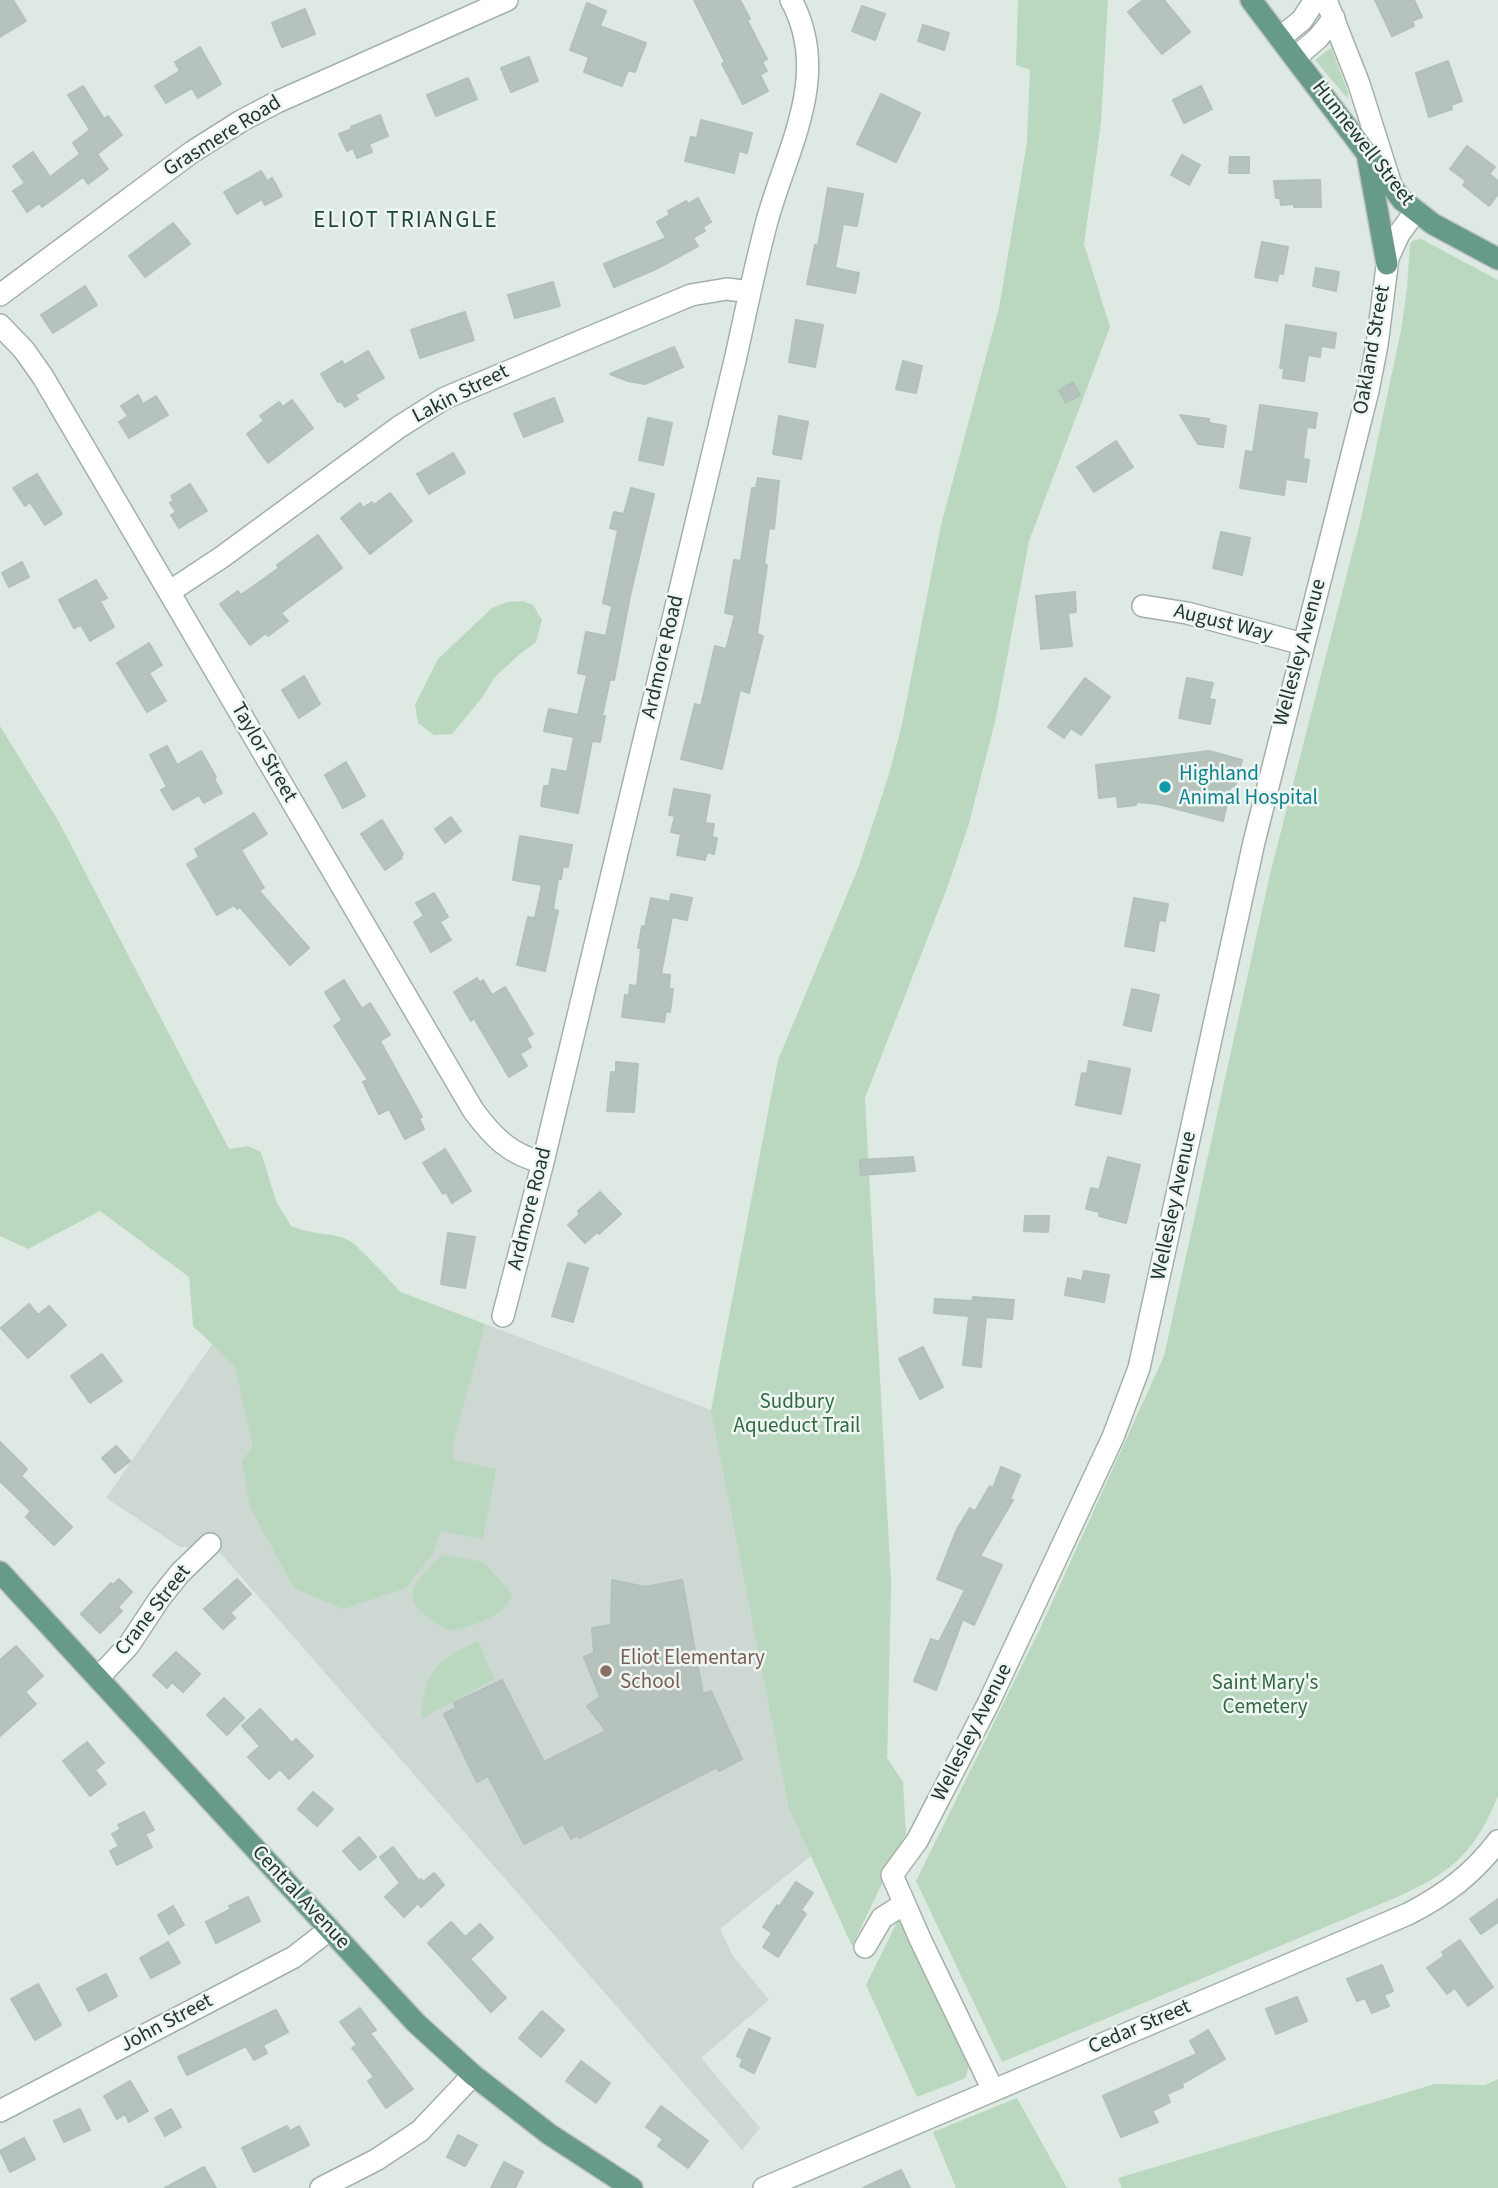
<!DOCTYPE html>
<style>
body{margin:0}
canvas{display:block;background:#dfe9e3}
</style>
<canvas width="1498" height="2188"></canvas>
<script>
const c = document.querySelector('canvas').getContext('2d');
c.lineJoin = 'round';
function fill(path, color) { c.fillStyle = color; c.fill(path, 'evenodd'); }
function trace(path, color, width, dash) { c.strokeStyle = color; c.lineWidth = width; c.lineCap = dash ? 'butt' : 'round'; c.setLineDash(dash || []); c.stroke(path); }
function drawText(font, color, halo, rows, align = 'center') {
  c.font = font + ' "Source Sans 3",sans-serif'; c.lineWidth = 5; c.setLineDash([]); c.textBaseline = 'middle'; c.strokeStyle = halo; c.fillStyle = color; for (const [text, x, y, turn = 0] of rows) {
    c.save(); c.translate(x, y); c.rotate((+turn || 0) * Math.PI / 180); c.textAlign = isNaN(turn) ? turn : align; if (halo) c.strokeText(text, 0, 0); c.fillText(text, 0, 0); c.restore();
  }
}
const built = new Path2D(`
 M280 1246 711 1410 881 1413 891 1583 887 1758 903 1782 720 1929 733 1956 769 2000 701 2058 760 2128 742 2150 216 1548 180 1547 106 1498Z`);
const green = new Path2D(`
 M1018 0H1108L1101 123 1084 244 1110 327 1029 541 995 722 968 827 946 891 865 1098 891 1583 887 1758 903 1782 906 1834 852 1946 789 1808 711 1410 778 1060 859 866 889 774 902 724 941 525 999 308 1027 142 1030 70 1016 65Z
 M1331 48 1348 92V99L1315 60Z
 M1421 239 1498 280V1796C1476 1850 1455 1870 1402 1895L1002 2062 916 1881 1039 1631 1164 1356 1270 874 1361 519 1401 330 1407 288 1410 244 1414 240Z
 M523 601 533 605 542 620 536 642 520 654 494 678 482 698 452 734 434 735 418 723 415 705 438 659 492 608 507 602Z
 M0 726 59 822 229 1149 248 1146 261 1152 276 1201 291 1226C298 1228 305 1231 312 1232 325 1235 338 1234 350 1241 356 1244 396 1286 400 1292L485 1324 452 1449 454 1460 496 1469 483 1539 441 1531 433 1553 406 1588 343 1609 294 1588 250 1507 242 1461 253 1446 235 1366 193 1326 189 1277 100 1211 28 1249 0 1236Z
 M445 1555 484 1562 511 1593C510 1616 471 1625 453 1631 437 1625 403 1607 415 1585 421 1575 433 1565 441 1556Z
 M478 1641 494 1679 421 1719C426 1669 433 1663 478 1641Z
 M899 1918 969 2065 966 2077 961 2080 917 2097 866 1985Z
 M1498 2079V2188H1122L1118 2178 1435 2084 1485 2085Z
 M1017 2098 1067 2188H956L933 2132Z`);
const building = new Path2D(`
 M0 0H13L26 21 0 37Z
 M694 0H740L750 19 747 20 767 59 762 62 767 71 760 75 768 91 743 104 722 64 725 62Z
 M1143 0H1164L1190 32 1162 54 1128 12Z
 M1375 0H1414L1422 17 1412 21 1414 26 1392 36Z
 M587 3 606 11 600 26 646 43 635 72 628 70 622 86 584 72 589 57 570 50Z
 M862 6 885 14 875 40 852 31Z
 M305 9 315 34 282 47 272 23Z
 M923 25 949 33 944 50 918 41Z
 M200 47 221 84 198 98 192 88 166 103 155 86 180 71 175 62Z
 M529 57 538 81 511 92 501 68Z
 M1448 61 1462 101 1451 105 1452 109 1429 117 1416 73Z
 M468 78 477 99 436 116 427 95Z
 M83 86 104 119 108 116 122 135 97 154 108 169 88 184 83 177 42 207 39 203 27 212 13 191 25 183 13 166 33 152 50 177 80 154 73 143 90 130 68 95Z
 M1201 86 1212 109 1184 123 1173 100Z
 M881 94 920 113 896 162 857 144Z
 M380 115 388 136 369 144 372 152 357 158 353 148 347 151 339 134 352 129 351 127Z
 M701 120 752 133 747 153 739 151 734 173 685 161 691 137 697 138Z
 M1467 146 1495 167 1489 174 1498 181V194L1489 206 1463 185 1466 181 1450 169Z
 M1182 155 1200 165 1189 185 1171 175Z
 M1230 157H1249V173H1229Z
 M261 171 267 181 272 178 282 196 265 205 262 199 237 214 224 192Z
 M1320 180 1321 207H1294V204L1281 205 1280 198H1276L1274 181Z
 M828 188 863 194 857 226 843 224 835 268 859 273 855 293 807 284 815 245 818 246Z
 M698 198 711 222 703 227 705 231 693 238 698 246 656 269 614 287 604 264 666 238 657 222 670 215 668 211 686 201 688 204Z
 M173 223 190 244 145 277 129 256Z
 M1262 242 1288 247 1283 274 1279 273 1277 281 1255 277Z
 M1316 268 1339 272 1336 291 1313 286Z
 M553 282 560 306 515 318 508 295Z
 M85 286 97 305 53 333 41 315Z
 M465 312 474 340 420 358 411 330Z
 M796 320 823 325 815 367 789 362Z
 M1286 325 1336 333 1334 348 1321 346 1320 357 1308 355 1304 381 1283 378 1284 368H1280Z
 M674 347 683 367 645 384 628 381 610 374Z
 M368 351 384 378 355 395 358 399 345 407 341 401 338 402 321 374 342 361 344 365Z
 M903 361 922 366 916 393 896 389Z
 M1073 382 1080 395 1066 403 1059 390Z
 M138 395 143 404 156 396 168 415 129 438 119 422 128 416 121 406Z
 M554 398 563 421 524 437 514 414Z
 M292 400 313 428 268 463 247 434 264 421 260 416 279 402 283 407Z
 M1260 405 1317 413 1315 428 1307 427 1303 459 1309 460 1306 482 1286 479 1284 495 1240 488 1246 451 1253 452Z
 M1180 415 1209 419V423L1226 426 1223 447 1198 444Z
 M779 416 808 422 801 459 773 454Z
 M648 418 672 423 663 465 639 460Z
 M1116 441 1133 467 1094 492 1077 467Z
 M453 453 465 473 429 494 417 474Z
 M37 474 62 514 45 525 30 502 25 506 13 488Z
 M758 478 779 481 774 529 769 528 764 565H767L757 634 763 636 749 693 740 690 722 769 681 759 695 704 701 706 715 646 726 649 735 615 725 613 734 560 741 561 752 488H756Z
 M190 484 207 511 179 528 171 515 176 512 170 503 174 501 171 496Z
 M631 488 654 494 630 596 614 680 610 679 602 716H605L600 742 592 741 578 813 541 806 544 786H549L552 769 567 772 574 737 544 731 549 709 578 715 587 675 578 673 586 632 606 636 612 606 603 603 618 530 610 528 614 512 624 514Z
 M390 493 412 521 370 554 341 518 360 503 363 508 372 502 374 505Z
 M1221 532 1250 538 1242 575 1213 568Z
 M318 535 342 568 281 613 288 621 268 636 266 633 250 645 220 604 238 591 241 595 279 568 277 565Z
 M22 562 29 577 9 587 2 573Z
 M96 580 107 598 100 601 114 627 90 641 81 625 74 628 59 600Z
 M1075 592 1076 612 1068 613 1072 646 1041 649 1036 596Z
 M149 643 162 665 149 673 166 701 147 712 117 663Z
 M304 676 320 704 299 718 282 690Z
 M1085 678 1110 697 1081 735 1071 728 1064 738 1048 727Z
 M1187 678 1213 683 1209 699 1215 700 1210 724 1179 718Z
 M167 746 177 765 201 751 216 777 214 779 222 793 204 803 199 795 173 810 161 790 167 787 150 755Z
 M1209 751 1242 760 1235 787 1231 786 1223 821 1158 804 1137 802 1136 805 1118 807 1117 796 1099 798 1096 765Z
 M346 762 365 796 343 808 325 775Z
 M674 789 710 795 705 823 714 824 712 837 717 838 714 854 707 852 705 860 677 855 681 834 671 832 675 816 669 815Z
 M254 813 267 834 241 850 264 888 259 891 309 948 290 965 240 907 237 909 234 905 217 915 187 864 199 857 195 849Z
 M451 817 461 831 445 843 435 829Z
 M382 820 403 854 401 856 402 858 385 870 361 834Z
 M520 836 572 845 568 867 563 866 561 879H558L553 909 558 911 545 971 517 965 528 917 535 918 542 885 513 880Z
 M434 893 448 917 440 922 451 940 431 952 414 922 424 916 416 903Z
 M671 894 692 898 687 920 672 917 661 974 670 975 669 989H673L670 1012 666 1011 664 1022 622 1017 625 995 629 996 630 985 637 986 641 948H638L642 926 645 927 651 898 670 902Z
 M1134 898 1168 904 1165 921 1159 920 1154 951 1125 946Z
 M477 978 480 983 483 980 492 995 505 987 533 1034 526 1038 531 1047 520 1054 527 1066 509 1077 474 1018 471 1021 454 992Z
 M344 980 362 1009 370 1003 390 1035 380 1041 422 1117 419 1118 424 1129 405 1139 389 1109 379 1114 363 1082 368 1080 334 1026 342 1020 325 992Z
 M1132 989 1159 995 1151 1031 1124 1025Z
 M1089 1061 1130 1069 1121 1114 1076 1105 1082 1073 1087 1074Z
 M616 1062 638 1064 634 1112 607 1111 611 1072H616Z
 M445 1149 471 1191 452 1203 446 1192 443 1194 423 1163Z
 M913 1157 915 1171 861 1175 860 1160Z
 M1108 1157 1140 1165 1126 1223 1099 1216 1100 1212 1086 1209 1091 1188 1099 1190Z
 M600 1192 621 1214 599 1234 597 1232 585 1243 568 1225 580 1214 578 1211Z
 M1025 1216H1049L1048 1232 1024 1231Z
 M448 1233 475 1237 465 1288 441 1284Z
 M568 1263 588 1268 573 1322 552 1316Z
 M1084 1271 1109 1275 1104 1302 1065 1295 1068 1278 1082 1281Z
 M973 1297 1014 1300 1012 1319 986 1317 981 1367 963 1365 969 1316 934 1313 935 1299 973 1301Z
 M29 1304 38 1315 49 1306 66 1325 28 1358 1 1328Z
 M923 1347 943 1387 920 1399 899 1359Z
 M102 1354 122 1381 90 1403 71 1376Z
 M0 1442 27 1469 21 1476 72 1527 54 1545 26 1517 31 1511 0 1481Z
 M116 1446 130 1461 115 1473 102 1458Z
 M1001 1467 1020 1475 1010 1499 1013 1500 980 1556 1002 1565 974 1625 963 1619 936 1690 914 1681 931 1639 939 1642 965 1590 937 1579 957 1529 970 1508 975 1511 990 1486 993 1488Z
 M119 1579 132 1592 118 1607 122 1611 100 1633 81 1614 111 1583 113 1585Z
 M237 1579 251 1594 230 1613 235 1618 223 1629 204 1609Z
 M612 1580 645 1587 682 1580 703 1694 711 1691 742 1759 719 1771 717 1767 579 1838 578 1835 571 1839 563 1824 524 1844 488 1776 477 1782 444 1714 456 1708 454 1703 502 1680 544 1762 606 1731 587 1706 600 1697 584 1657 594 1653 592 1628 611 1625Z
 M16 1646 43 1676 25 1692 36 1704 0 1736V1660Z
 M176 1652 200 1674 183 1692 172 1682 167 1688 153 1675Z
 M224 1698 244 1718 227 1735 207 1715Z
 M260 1709 292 1743 296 1739 313 1756 289 1779 280 1769 269 1779 248 1757 260 1746 242 1726Z
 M87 1742 104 1763 95 1770 106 1784 90 1796 63 1761Z
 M313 1792 333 1809 317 1826 298 1809Z
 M144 1812 154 1830 145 1834 152 1847 117 1865 110 1851 119 1846 112 1834 121 1829 118 1825Z
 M359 1837 376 1857 360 1870 343 1851Z
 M393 1847 419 1881 421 1879 423 1882 434 1873 444 1885 421 1907 418 1903 404 1917 385 1897 400 1883 380 1857Z
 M796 1882 813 1893 801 1910 806 1914 778 1957 763 1947 772 1933 763 1927 777 1905 779 1907Z
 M248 1897 260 1921 216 1943 206 1922 231 1909 229 1906Z
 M1498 1899V1922L1481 1934 1470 1919Z
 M173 1906 184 1925 169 1934 158 1915Z
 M451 1922 465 1937 480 1924 493 1938 470 1959 506 1998 491 2012 428 1943Z
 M1460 1940 1493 1987 1468 2006 1455 1988 1447 1994 1427 1968 1444 1956 1442 1952Z
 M168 1942 180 1963 151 1978 140 1958Z
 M1382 1965 1393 1991 1384 1995 1389 2006 1372 2013 1365 1998 1357 2001 1347 1979Z
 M106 1974 117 1996 89 2011 77 1989Z
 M38 1984 61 2025 35 2040 11 1999Z
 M1297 1997 1307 2021 1276 2034 1266 2009Z
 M360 2008 376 2030 370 2033 413 2089 386 2108 368 2081 374 2077 352 2048 357 2045 340 2022Z
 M276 2010 288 2032 263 2045 267 2053 254 2060 246 2046 187 2075 178 2057Z
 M542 2011 564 2030 541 2057 519 2038Z
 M749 2029 770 2038 754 2073 740 2066 743 2059 737 2056Z
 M1208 2030 1225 2059 1182 2084 1183 2087 1167 2094 1170 2102 1152 2111 1158 2122 1121 2137 1103 2096 1197 2054 1190 2041Z
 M581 2061 610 2083 596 2103 566 2081Z
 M130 2081 148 2111 129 2122 125 2114 117 2119 104 2096Z
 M661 2106 708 2141 688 2168 658 2146 663 2139 646 2127Z
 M80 2109 90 2130 64 2142 54 2121Z
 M171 2109 181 2127 165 2136 155 2118Z
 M287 2126 290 2131 299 2126 309 2145 254 2172 242 2148Z
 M458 2135 477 2145 465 2166 447 2157Z
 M24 2138 35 2159 10 2172 0 2151Z
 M504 2162 523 2172 515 2188H491Z
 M204 2167 216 2188H165Z
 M901 2170 910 2188H863Z`);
const minor = new Path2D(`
 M1326 0 1359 84 1390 182
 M1281 37 1302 20 1315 0
 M1296 57 1318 38 1334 18
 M0 295 192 152 241 121 277 102 507 0
 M0 325 24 350 43 377 473 1110C492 1136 511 1156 543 1162
 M169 592 222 557 399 427 445 398 691 295 727 289 750 292
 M1143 606 1187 613 1303 644
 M503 1316 543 1162 736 356C746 311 755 266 767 221 787 148 832 75 791 0
 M98 1678 129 1645 160 1598 180 1573 210 1544
 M865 1947 882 1918 904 1904
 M993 2090 921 1941 892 1875 917 1841 988 1704 1113 1437 1139 1368 1254 842 1368 391 1377 345 1388 258 1399 234 1415 212
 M0 2111 294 1957 329 1930
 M321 2188 376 2160 420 2131 473 2075
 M764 2188 1408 1914C1445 1895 1473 1874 1498 1841`);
const major = new Path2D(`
 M1251 0 1402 200 1433 224 1498 259
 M1368 159 1387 264
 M0 1572 416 2023 473 2075 549 2134 632 2188`);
const markers = [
 [1165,787,7,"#0f9aa8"],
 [606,1671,7,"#8d6e63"]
];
const streetNames = [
 ["Grasmere Road",223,137,-32],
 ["Hunnewell Street",1362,144,52],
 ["Oakland Street",1373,350,-80],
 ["Lakin Street",461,395,-27],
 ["August Way",1223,624,14],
 ["Wellesley Avenue",1301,653,-75],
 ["Ardmore Road",664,657,-77],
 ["Taylor Street",263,753,60],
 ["Wellesley Avenue",1175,1206,-78],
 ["Ardmore Road",531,1209,-76],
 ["Crane Street",154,1611,-52],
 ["Wellesley Avenue",973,1733,-63],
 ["Central Avenue",300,1898,47],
 ["John Street",167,2024,-28],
 ["Cedar Street",1140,2028,-23]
];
const cultureNames = [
 ["Highland",1179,775],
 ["Animal Hospital",1179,799]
];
const parkNames = [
 ["Sudbury",797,1403],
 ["Aqueduct Trail",797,1427],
 ["Saint Mary's",1265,1684],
 ["Cemetery",1265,1708]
];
const educationNames = [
 ["Eliot Elementary",620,1659],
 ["School",620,1683]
];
const neighbourhoodNames = [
 ["ELIOT TRIANGLE",406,222]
];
fill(built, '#cdd8d2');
fill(green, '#bad8bf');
fill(building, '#b5c3bc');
trace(building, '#b2c1ba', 2);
trace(minor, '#a3b0a9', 24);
trace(major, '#bdc3c1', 24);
trace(minor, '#fff', 21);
trace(major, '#689a89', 21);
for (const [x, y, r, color] of markers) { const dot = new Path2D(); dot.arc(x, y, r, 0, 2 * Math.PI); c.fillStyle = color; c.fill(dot); trace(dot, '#eff6f2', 2.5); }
drawText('21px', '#22372f', '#eff6f2', streetNames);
drawText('21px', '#0d838f', '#eff6f2', cultureNames, 'left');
drawText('21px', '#306942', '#eff6f2', parkNames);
drawText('21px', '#785e54', '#eff6f2', educationNames, 'left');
c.letterSpacing = '2px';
drawText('23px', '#20463a', '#eff6f2', neighbourhoodNames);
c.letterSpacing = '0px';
</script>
